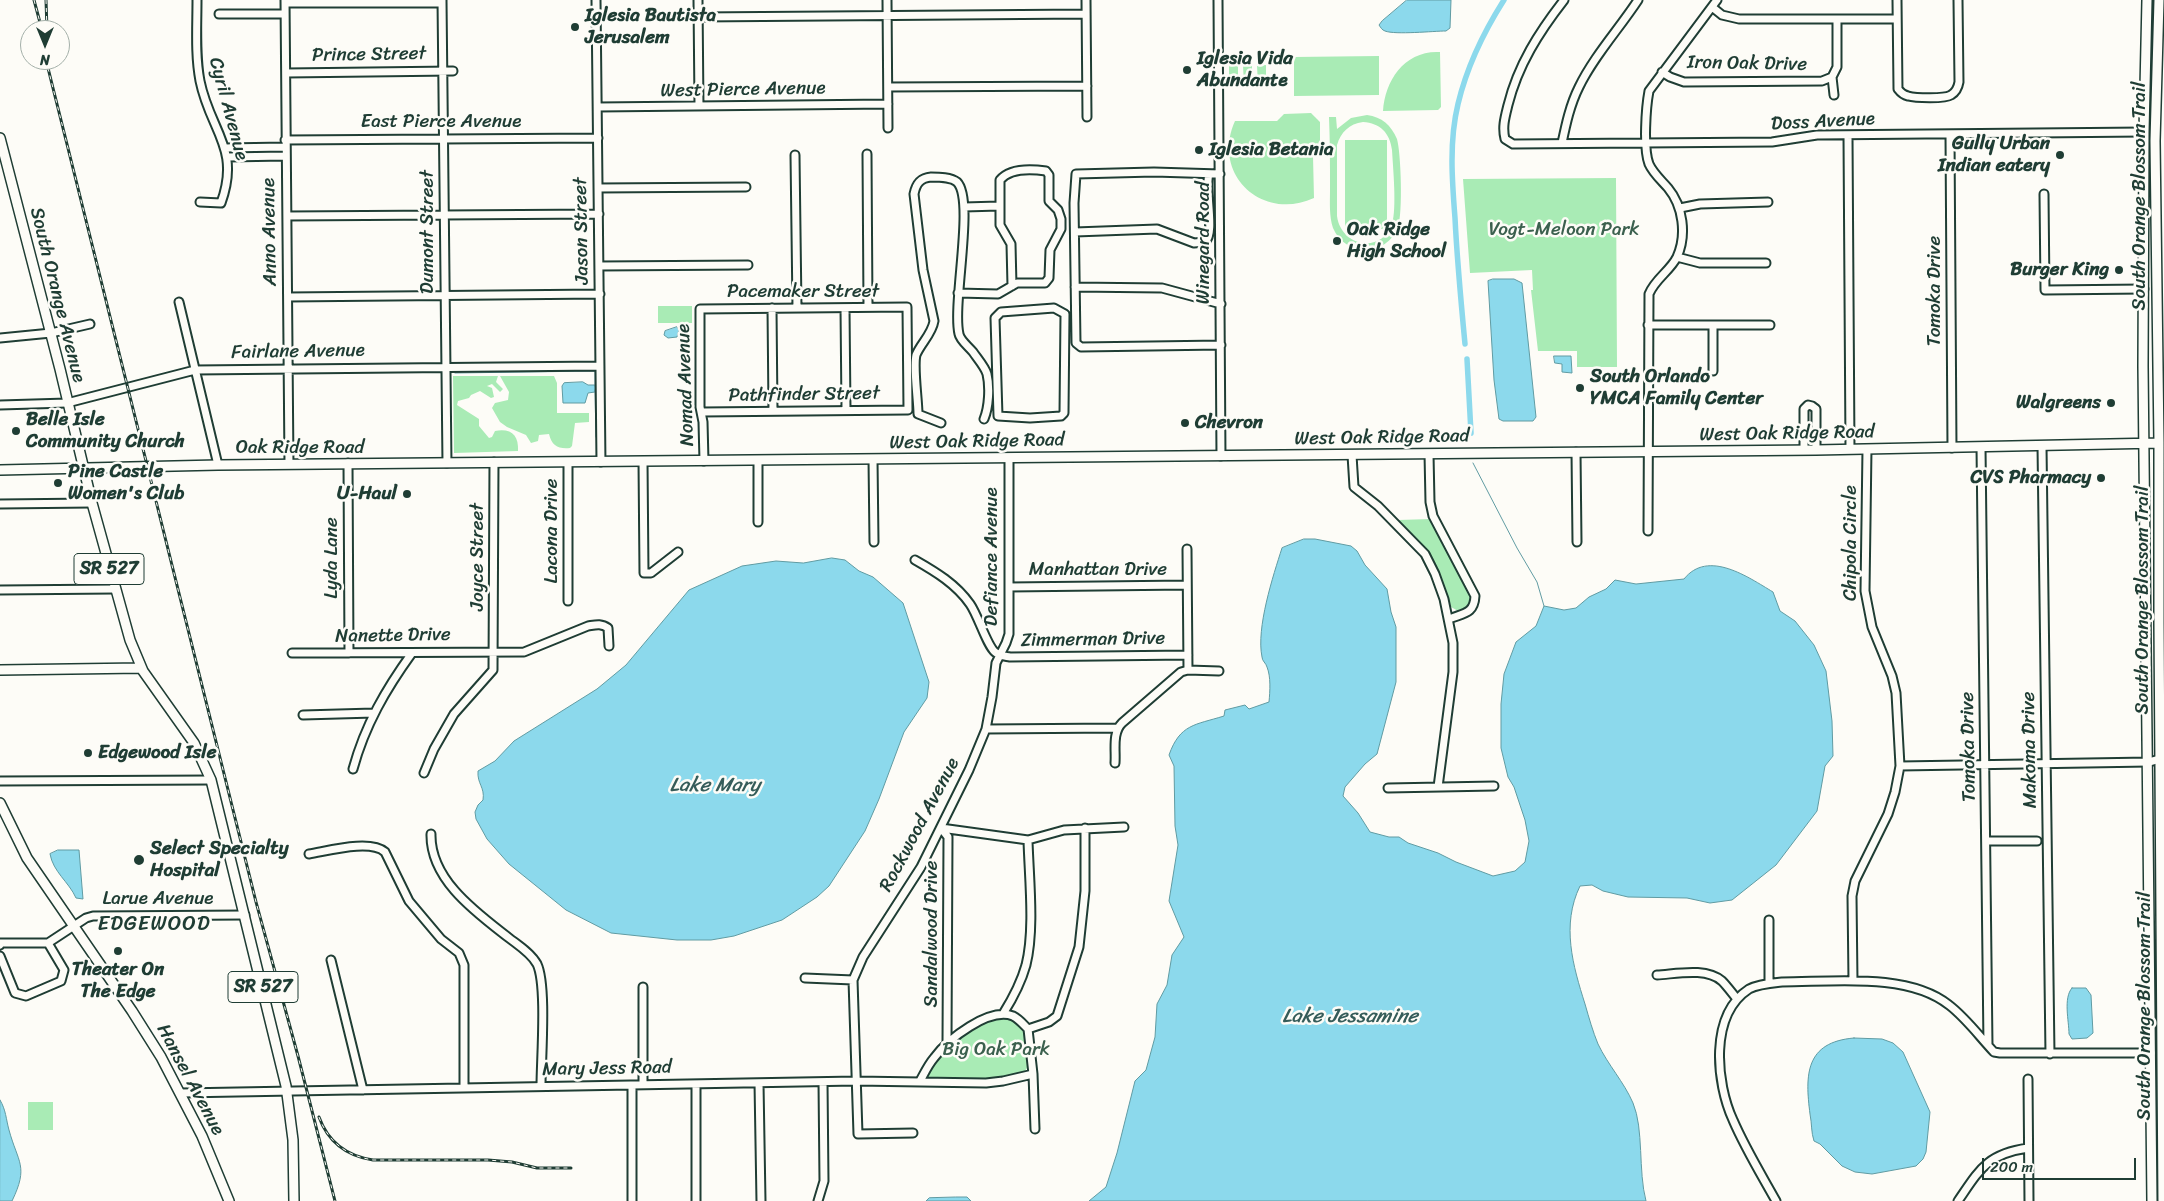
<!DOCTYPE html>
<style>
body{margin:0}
#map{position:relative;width:2164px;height:1201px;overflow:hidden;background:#fdfcf7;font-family:Sriracha,sans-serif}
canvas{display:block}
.north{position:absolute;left:20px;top:20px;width:50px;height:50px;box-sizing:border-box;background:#fdfcf7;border:1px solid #a4b0a9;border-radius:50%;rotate:180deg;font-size:14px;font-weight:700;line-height:20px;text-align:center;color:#1f3d34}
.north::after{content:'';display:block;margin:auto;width:18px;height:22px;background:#1f3d34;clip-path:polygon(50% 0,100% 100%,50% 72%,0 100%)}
.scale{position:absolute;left:1982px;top:1158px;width:154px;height:22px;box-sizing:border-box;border:2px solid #1f3d34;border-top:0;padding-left:6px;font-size:15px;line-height:18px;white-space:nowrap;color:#1f3d34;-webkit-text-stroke:4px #fdfcf7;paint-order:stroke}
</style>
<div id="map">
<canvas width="2164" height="1201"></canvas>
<div class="north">N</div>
<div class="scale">200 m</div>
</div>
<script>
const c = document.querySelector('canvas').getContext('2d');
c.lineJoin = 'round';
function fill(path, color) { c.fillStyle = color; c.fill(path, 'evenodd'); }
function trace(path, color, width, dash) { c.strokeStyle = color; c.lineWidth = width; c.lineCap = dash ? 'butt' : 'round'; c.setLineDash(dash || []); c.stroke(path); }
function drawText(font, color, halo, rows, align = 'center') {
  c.font = font + ' Sriracha,sans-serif'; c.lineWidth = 5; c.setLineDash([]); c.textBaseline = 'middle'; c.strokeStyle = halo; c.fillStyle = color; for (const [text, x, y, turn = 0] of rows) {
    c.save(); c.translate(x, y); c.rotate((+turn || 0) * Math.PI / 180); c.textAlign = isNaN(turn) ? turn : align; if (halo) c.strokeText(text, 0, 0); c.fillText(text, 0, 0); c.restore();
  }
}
const green = new Path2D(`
 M1440 52 1441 107 1438 110 1383 111C1385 80 1405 50 1440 52Z
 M1379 56V95L1294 96V57Z
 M1266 65V84H1258L1257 66Z
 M1229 66H1238V84H1229Z
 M1243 66H1252V84H1244Z
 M1311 113 1320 122V148L1313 156 1314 198C1262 222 1211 174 1235 121H1277L1284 114Z
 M1367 115C1382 117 1391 125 1397 139 1401 153 1403 213 1398 227 1387 257 1345 257 1333 228 1329 216 1330 202 1330 190 1330 165 1330 141 1329 117H1336L1337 129 1351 118ZM1363 122C1380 123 1390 133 1392 150 1393 168 1397 208 1392 224 1382 254 1341 247 1337 216V145C1341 132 1349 124 1363 122Z
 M1345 140H1387V229H1345Z
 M1616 178 1617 367H1577V351H1538L1531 290H1533L1532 270 1470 273 1463 179Z
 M658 306H692V323H658Z
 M453 376H498L496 382 503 389 500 392 492 384 487 386 492 388 494 397 491 398 480 391 471 395 469 398 458 401 457 405 479 419V426L489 438 492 437 495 431C511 428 519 435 518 451L454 453Z
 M500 376H554L557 383V413H589V422L575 423 572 446 570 448C558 449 552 446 549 434L539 435 538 441 531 443 526 435 507 427 500 422 492 408 495 403 508 400 509 392Z
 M1431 519 1472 599 1466 610 1460 612 1451 607 1437 571 1426 553 1398 520Z
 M1002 1017C1010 1018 1018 1021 1023 1028 1028 1037 1032 1064 1025 1071 1003 1081 949 1086 926 1077V1075C945 1048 969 1025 1002 1017Z
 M28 1102H53V1130H28Z`);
const water = new Path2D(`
 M1407 0H1451L1450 28 1446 31C1434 31 1395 35 1385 31 1382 30 1381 28 1379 25L1382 21Z
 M1493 279H1514L1522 283 1536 417 1533 421H1503L1499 419 1494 380 1488 281Z
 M677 327 679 330 677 337 668 338 664 335 665 331Z
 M1554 356H1571L1572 373 1562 372V364L1555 363Z
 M583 382 588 385H595V392L588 393 585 403H563L562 386 564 383Z
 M1304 539H1315L1351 546 1357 551 1365 565 1387 589 1391 612 1396 627V682L1377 754 1365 764 1345 787 1343 796 1358 813 1370 832 1389 837H1399L1408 843 1438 853 1456 862 1493 876 1515 871 1525 862 1529 841 1525 820 1514 787 1508 777 1501 748V704L1504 674 1516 642 1536 626 1544 606 1564 610 1576 608 1589 597 1606 589 1615 580 1636 584 1684 579C1708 549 1748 577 1773 592L1780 611 1795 621 1814 645 1826 671 1832 721 1833 756 1825 766 1817 811 1776 865 1732 900 1710 903 1687 898 1628 897 1603 891 1592 885 1580 886C1561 925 1573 966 1585 1004 1589 1018 1593 1032 1598 1044 1608 1065 1624 1082 1633 1103 1644 1129 1638 1171 1646 1201H1089L1106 1187 1117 1153 1135 1081 1146 1070 1155 1037 1157 1004 1167 985 1172 955 1184 937 1169 901 1178 845 1175 826 1174 766 1169 755C1180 724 1195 725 1224 716L1225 710 1245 705 1249 709 1269 702C1270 691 1271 677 1267 667 1266 663 1262 661 1262 657 1256 628 1273 576 1282 548Z
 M832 558 845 560 859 571 873 577 903 603 929 682 927 698 904 732 879 799 865 831 829 886 817 897 782 920 734 936 711 940H677L611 933 566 910 509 864 487 839 476 819 475 812 478 805 483 800C485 787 477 784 478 771L495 761 514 741 597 689 626 665 689 590 742 566 776 561 803 563Z
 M58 850H79L83 899 76 898C69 882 53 872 50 854Z
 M2072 988H2086L2091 995 2093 1033 2087 1038 2072 1039 2069 1034C2069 1021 2063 998 2072 988Z
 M1854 1038 1882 1039 1893 1043 1903 1052 1930 1112 1926 1152 1923 1159 1916 1166 1872 1174 1855 1172 1842 1166 1820 1144 1814 1141C1811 1132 1812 1124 1810 1114 1805 1075 1805 1042 1854 1038Z
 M0 1100C6 1110 6 1119 9 1130 18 1163 29 1166 12 1201H0Z
 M956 1197H967L971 1201H926L929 1198Z`);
const stream = new Path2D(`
 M455 373 595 371V386
 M595 390 596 437
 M1473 463 1517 548 1537 582 1544 606`);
const canal = new Path2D(`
 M1465 344C1461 302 1457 260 1455 218 1452 180 1449 141 1458 104 1467 66 1483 33 1504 0
 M1467 359 1471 433`);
const minor = new Path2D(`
 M197 0C197 27 195 55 200 81 210 131 241 148 221 203L200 202
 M285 0 289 464
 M442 0 447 463
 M596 0 601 462
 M698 0 699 106
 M887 0 888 128
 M1086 0 1087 117
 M1218 0 1221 456
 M1564 0C1539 32 1518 65 1508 105 1505 117 1502 127 1505 139L1513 144 1772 142 1817 135 2144 132
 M1897 0 1898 89C1901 93 1903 95 1908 96 1915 98 1945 99 1951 95 1956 92 1958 88 1959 82L1958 0
 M285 3H442
 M1712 7 1722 15 1739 19H1897
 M219 14H285
 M698 17 1086 14
 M1662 72 1670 77 1684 82 1822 81 1832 77
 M286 73 453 71
 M1832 77 1837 67V20
 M1832 77 1834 95
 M888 87 1087 86
 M598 107 888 104
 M1950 135 1952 448
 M1848 136 1850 449
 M285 140 598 138
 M1562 143C1566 124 1570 105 1579 87 1594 56 1619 29 1638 0
 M225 148 285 147
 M867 154 868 307
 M795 155 797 308
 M228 157 285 156
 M1220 174 1154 172 1076 174 1074 203 1076 343 1081 347 1221 345
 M598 188 746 187
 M2044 194 2045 290 2144 289
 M964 207 999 206
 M1680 208 1700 204 1768 202
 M287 216 599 214
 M1075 232 1157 229 1194 243 1205 242C1216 233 1204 190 1209 174
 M1677 257 1700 263H1766
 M599 266 748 265
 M1075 287 1162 288 1221 304
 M958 293 998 294 1017 283H1045L1049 278 1050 250 1061 229V219L1058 210 1049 201V175L1046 171C1032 169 1010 168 1000 180V225L1011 244 1012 286
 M288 297 600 294
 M179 302 218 465
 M772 308 773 411
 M845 308 846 410
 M1054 308 1065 314 1064 413 1061 416 1030 418 998 416 995 318 1001 312Z
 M1648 325H1770
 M0 338 51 333 90 324
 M1713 371V325
 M0 405 67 403 195 370 600 366
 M702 412 908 410 907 307 700 309V407L703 422 704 461
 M941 423 918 414C918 400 913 367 916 355 921 343 932 334 934 321L923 270 914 194C916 184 920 178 931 177 939 177 951 177 957 182 975 200 952 303 959 334 960 340 968 346 973 352 977 358 985 367 987 374 990 387 989 407 984 419
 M2042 446 2050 1054
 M1981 447 1988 1045
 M1804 450V409L1808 405 1812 406 1816 409V450
 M1576 452 1577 542
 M1429 454 1430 502 1433 516 1475 596C1474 614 1464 613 1449 619
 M1352 455 1354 487 1378 506 1425 554 1435 574 1444 599 1453 643V672L1438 787
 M873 459 874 542
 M643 461 644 573H651L678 552
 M568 462V601
 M348 463 349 653
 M0 504 92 503
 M758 522V461
 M1648 531 1649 294C1655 279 1670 271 1677 257 1687 235 1683 206 1668 188 1661 180 1653 173 1649 164 1643 148 1646 107 1649 91L1717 0
 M1187 549 1188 670
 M915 560C936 572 956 584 970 604 978 615 987 646 995 652 999 656 1005 656 1010 657L1188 655
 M1009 587 1187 585
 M0 590 115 589
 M292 653 524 652 588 626C595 625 601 623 608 628L609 646
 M303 715 374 713
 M986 729 1117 728
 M1115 763C1116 750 1112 733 1122 723L1181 672 1188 670 1219 671
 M1900 766 2149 762 2164 758
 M353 769C365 725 386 689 412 653
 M424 773 434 749 454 714 493 670 494 462
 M0 781 211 780
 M1388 788 1494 786
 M941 828 948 837 947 1043
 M941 828 1028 840 1064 830 1124 827
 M431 834C430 880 477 913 509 938 518 945 531 953 537 964 547 985 541 1059 541 1086
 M1986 841H2037
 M309 854C328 851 370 839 385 852L409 901 441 939 459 953 464 965V1087
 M1769 920V983
 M48 943 86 918 93 916 245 915
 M0 945 1 943H48
 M0 956 15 993 26 996 61 981 64 970 48 943
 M331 960 363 1090
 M1657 975C1676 974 1706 967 1722 981 1727 986 1732 993 1737 999
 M805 978 853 980
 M1853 981 1852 896 1855 881 1888 814 1895 792 1900 766 1896 693 1892 676 1872 627 1865 591 1867 449
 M1003 1014C1013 998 1021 983 1026 965 1035 929 1029 878 1028 840
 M1028 1029 1049 1022 1057 1016 1079 947 1085 891V828
 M2028 1079 2029 1201
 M920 1081C924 1074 928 1065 934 1058 948 1039 989 1007 1013 1016 1019 1019 1023 1024 1028 1029L1033 1074 1035 1129
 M759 1083 761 1201
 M643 1084V987
 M696 1084V1201
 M632 1085V1201
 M181 1093 856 1081 986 1083 1003 1081 1033 1074
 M913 1133 858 1134 853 980 863 957 921 867 969 770 986 729 992 697 996 663 1006 643 1009 634V458
 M818 1201 824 1181 823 1082
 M1776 1201C1761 1174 1745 1148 1733 1120 1716 1083 1709 1015 1749 989 1758 984 1772 983 1782 982 1832 982 1908 972 1949 1005 1966 1018 1979 1036 1994 1052L2000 1053H2151
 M1958 1201C1980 1169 1987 1154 2028 1148`);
const major = new Path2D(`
 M2147 0 2144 132 2143 366 2152 1201
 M2159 0 2155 141 2159 443V623L2163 1201
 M0 138 60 369 92 503 130 640 143 671 194 743 211 780 286 1086 293 1140 294 1201
 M0 470 218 465 1816 450 2159 443
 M0 670 141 668
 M0 803 27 858 132 1011 161 1057 202 1136 229 1201`);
const rail = new Path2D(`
 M34 0 42 30
 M46 0 47 30
 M46 60 256 902 298 1056 335 1201
 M319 1117C328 1142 347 1156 373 1160H488L512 1162 537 1168H571`);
const markers = [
 [575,27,5,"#1f3d34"],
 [1187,70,5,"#1f3d34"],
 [1199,150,5,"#1f3d34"],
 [2060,155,5,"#1f3d34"],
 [1337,241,5,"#1f3d34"],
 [2119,270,5,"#1f3d34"],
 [1580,388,5,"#1f3d34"],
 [2111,403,5,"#1f3d34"],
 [1185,423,5,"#1f3d34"],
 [16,431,5,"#1f3d34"],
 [2101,478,5,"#1f3d34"],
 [58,483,5,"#1f3d34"],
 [407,494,5,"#1f3d34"],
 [88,753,5,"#1f3d34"],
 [139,860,6,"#1f3d34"],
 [118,951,5,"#1f3d34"]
];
const shields = [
 [109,569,70],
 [263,987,70]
];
const shieldNames = [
 ["SR 527",109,569],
 ["SR 527",263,987]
];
const poiNames = [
 ["Iglesia Bautista",585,16],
 ["Jerusalem",585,38],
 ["Iglesia Vida",1197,59],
 ["Abundante",1197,81],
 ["Gully Urban",2050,144,"right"],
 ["Indian eatery",2050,166,"right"],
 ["Iglesia Betania",1209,150],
 ["Oak Ridge",1347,230],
 ["High School",1347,252],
 ["Burger King",2109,270,"right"],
 ["South Orlando",1590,377],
 ["YMCA Family Center",1590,399],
 ["Walgreens",2101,403,"right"],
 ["Belle Isle",26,420],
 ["Community Church",26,442],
 ["Chevron",1195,423],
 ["Pine Castle",68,472],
 ["Women's Club",68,494],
 ["CVS Pharmacy",2091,478,"right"],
 ["U-Haul",397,494,"right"],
 ["Edgewood Isle",98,753],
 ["Select Specialty",150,849],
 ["Hospital",150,871],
 ["Theater On",118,970,"center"],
 ["The Edge",118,992,"center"]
];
const streetNames = [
 ["Prince Street",369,55,-1],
 ["Iron Oak Drive",1747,64,1],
 ["West Pierce Avenue",743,90,-1],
 ["Cyril Avenue",228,109,75],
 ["East Pierce Avenue",441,122],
 ["Doss Avenue",1823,122,-3],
 ["South Orange Blossom Trail",2140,196,-90],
 ["Jason Street",582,231,-91],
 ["Anno Avenue",270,232,-91],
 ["Dumont Street",428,232,-90],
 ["Winegard Road",1204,243,-90],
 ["Tomoka Drive",1935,291,-90],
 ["Pacemaker Street",803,292],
 ["South Orange Avenue",57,295,76],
 ["Fairlane Avenue",298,352,-1],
 ["Nomad Avenue",686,385,-92],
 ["Pathfinder Street",804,395,-1],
 ["West Oak Ridge Road",1787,434,-1],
 ["West Oak Ridge Road",1382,438,-1],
 ["West Oak Ridge Road",977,442,-1],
 ["Oak Ridge Road",300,448],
 ["Lacona Drive",552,531,-90],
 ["Chipola Circle",1851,543,-90],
 ["Joyce Street",478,557,-90],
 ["Defiance Avenue",992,557,-90],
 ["Lyda Lane",332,558,-90],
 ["Manhattan Drive",1098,570],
 ["South Orange Blossom Trail",2143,600,-90],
 ["Nanette Drive",393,636,-1],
 ["Zimmerman Drive",1093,640,-1],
 ["Tomoka Drive",1969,747,-91],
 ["Makoma Drive",2030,750,-91],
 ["Rockwood Avenue",920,825,-62],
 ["Larue Avenue",158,899],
 ["Sandalwood Drive",932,934,-90],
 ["South Orange Blossom Trail",2145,1006,-90],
 ["Mary Jess Road",607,1069,-1],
 ["Hansel Avenue",190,1080,62]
];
const parkNames = [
 ["Vogt-Meloon Park",1564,230],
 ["Big Oak Park",996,1050]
];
const waterNames = [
 ["Lake Mary",715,786],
 ["Lake Jessamine",1350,1017]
];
const quarterNames = [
 ["EDGEWOOD",154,925]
];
fill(green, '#a9ebb5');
fill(water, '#8cd9ec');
trace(water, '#609ba2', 1);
trace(stream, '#609ba2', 1);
trace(canal, '#8cd9ec', 5.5);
trace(minor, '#1f3d34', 11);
trace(major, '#1f3d34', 12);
trace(minor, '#fdfcf7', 7);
trace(major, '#fdfcf7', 9);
trace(rail, '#1f3d34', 3);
trace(rail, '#fdfcf7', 1, [4]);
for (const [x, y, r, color] of markers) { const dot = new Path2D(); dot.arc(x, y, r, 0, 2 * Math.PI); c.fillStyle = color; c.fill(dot); trace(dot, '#fdfcf7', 2); }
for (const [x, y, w] of shields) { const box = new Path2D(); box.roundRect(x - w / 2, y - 15.5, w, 31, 4); c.fillStyle = '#fdfcf7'; c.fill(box); trace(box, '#1f3d34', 1); }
drawText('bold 18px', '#1f3d34', null, shieldNames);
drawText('bold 19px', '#1f3d34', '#fdfcf7', poiNames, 'left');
drawText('19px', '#1f3d34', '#fdfcf7', streetNames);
drawText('19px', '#3b604e', '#fdfcf7', parkNames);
drawText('italic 20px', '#355c59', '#fdfcf7', waterNames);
c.letterSpacing = '1px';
drawText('21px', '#1f3d34', '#fdfcf7', quarterNames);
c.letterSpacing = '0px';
</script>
